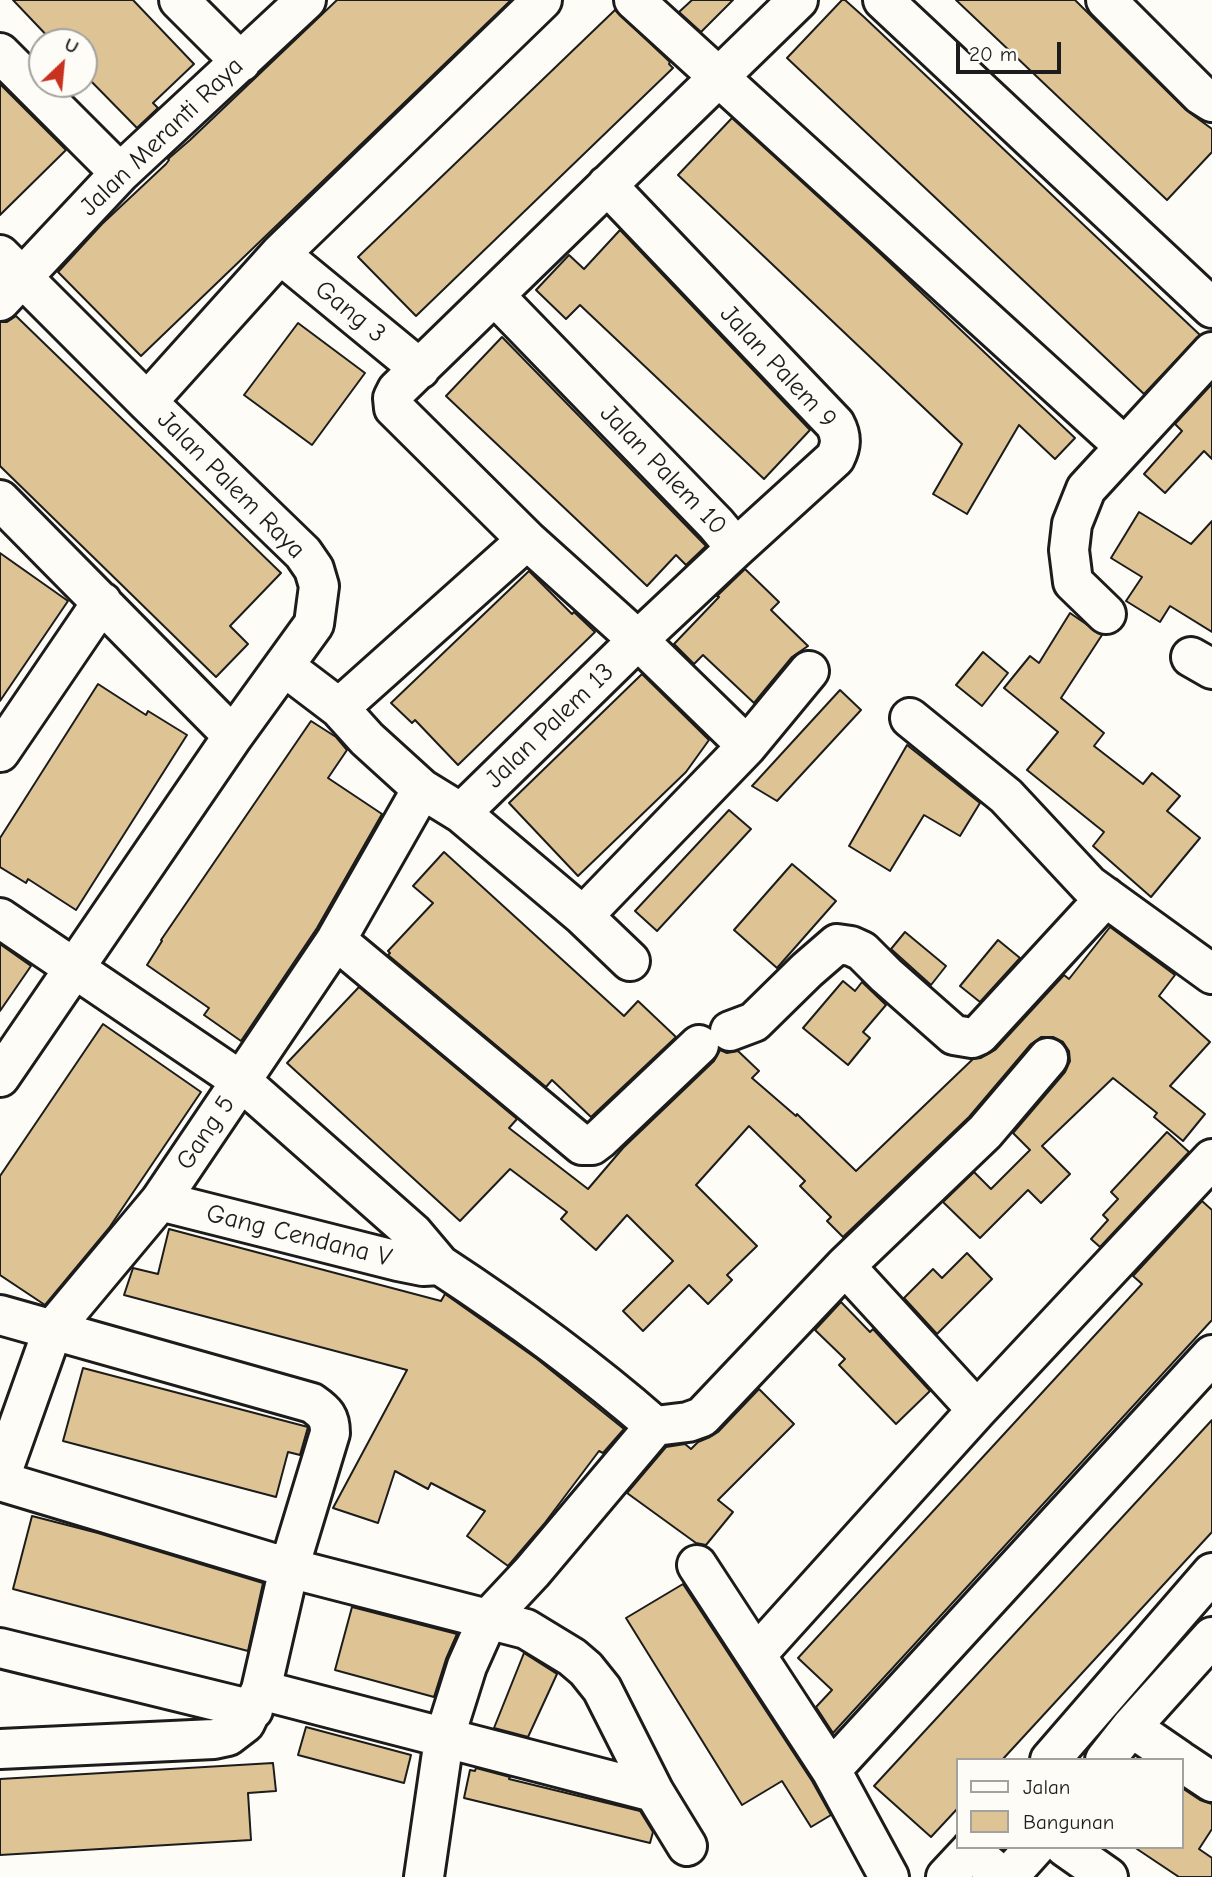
<!DOCTYPE html>
<style>
body{margin:0}
#map{position:relative;width:1212px;height:1877px;overflow:hidden;background:#fdfcf7;font-family:"Comic Neue",sans-serif}
canvas{display:block}
.legend{position:absolute;left:956px;top:1758px;width:228px;height:91px;box-sizing:border-box;background:#fdfcf7;border:2px solid #a3a29f;margin:0;padding:9px 12px;list-style:none;font-size:21px;color:#1c1c1c}
.legend li{display:flex;align-items:center;gap:14px;height:35px}
.legend b{width:35px;border:2px solid #a3a29f}
.north{position:absolute;left:28px;top:28px;width:70px;height:70px;box-sizing:border-box;background:#fdfcf7;border:2px solid #a3a29f;border-radius:50%;rotate:26deg;font-size:19px;font-weight:700;line-height:28px;text-align:center;color:#1c1c1c}
.north::after{content:'';display:block;margin:auto;width:24px;height:32px;background:#c8321e;clip-path:polygon(50% 0,100% 100%,50% 72%,0 100%)}
.scale{position:absolute;left:956px;top:42px;width:105px;height:32px;box-sizing:border-box;border:4px solid #1c1c1c;border-top:0;padding-left:9px;font-size:21px;line-height:24px;white-space:nowrap;color:#1c1c1c;-webkit-text-stroke:5px #fdfcf7;paint-order:stroke}
</style>
<div id="map">
<canvas width="1212" height="1877"></canvas>
<ul class="legend">
<li><b style="height:9px;background:#fdfcf7"></b>Jalan</li>
<li><b style="height:19px;background:#dec494"></b>Bangunan</li>
</ul>
<div class="north">U</div>
<div class="scale">20 m</div>
</div>
<script>
const c = document.querySelector('canvas').getContext('2d');
c.lineJoin = 'round';
function fill(path, color) { c.fillStyle = color; c.fill(path, 'evenodd'); }
function trace(path, color, width, dash) { c.strokeStyle = color; c.lineWidth = width; c.lineCap = dash ? 'butt' : 'round'; c.setLineDash(dash || []); c.stroke(path); }
function drawText(font, color, halo, rows, align = 'center') {
  c.font = font + ' "Comic Neue",sans-serif'; c.lineWidth = 6; c.setLineDash([]); c.textBaseline = 'middle'; c.strokeStyle = halo; c.fillStyle = color; for (const [text, x, y, turn = 0] of rows) {
    c.save(); c.translate(x, y); c.rotate((+turn || 0) * Math.PI / 180); c.textAlign = isNaN(turn) ? turn : align; if (halo) c.strokeText(text, 0, 0); c.fillText(text, 0, 0); c.restore();
  }
}
const building = new Path2D(`
 M13 0H133L194 64 153 103 158 108 137 128 84 74V42H53Z
 M337 0H511L141 356 58 272 102 224 166 164 169 160 168 159 190 140Z
 M692 0H733L701 32 679 12Z
 M842 0H845L864 17 1200 335 1144 394 787 58Z
 M956 0H1075L1186 110 1212 129V152L1167 200Z
 M615 10 670 62 669 64 673 68 416 316 358 257Z
 M0 84 66 150 0 215Z
 M732 118 872 246 1075 438 1055 459 1019 425 967 514 933 494 962 444 678 175Z
 M620 230 810 430 764 479 580 305 566 319 536 290 569 255 584 269Z
 M16 316 281 573 230 626 248 644 216 677 0 466V322H7Z
 M298 323 365 373 312 445 244 395Z
 M502 337 706 546 686 565 676 555 647 586 446 396Z
 M1212 384V459L1204 451 1165 493 1144 474 1182 431 1175 424Z
 M1139 512 1191 544 1212 521V632L1170 606 1160 622 1126 601 1142 577 1111 558Z
 M0 553 68 601 0 701Z
 M745 569 779 602 771 610 808 646 792 657 754 703 703 655 694 664 674 644 719 597 717 596Z
 M529 571 572 614 574 612 595 632 458 765 415 720 412 723 391 703Z
 M1070 613 1102 635 1061 698 1104 733 1094 746 1143 784 1152 773 1180 796 1167 811 1200 838 1151 897 1093 846 1104 832 1027 770 1058 732 1004 688 1030 656 1039 663Z
 M983 652 1008 673 982 706 956 685Z
 M642 674 709 740 686 772 578 876 509 803Z
 M98 684 146 715 148 711 187 735 76 910 28 879 26 883 0 867V838Z
 M840 690 861 710 777 801 752 786Z
 M311 721 336 737 347 750 328 778 382 814 317 928 241 1041 204 1015 209 1008 147 965 162 941 161 940Z
 M907 745 980 803 960 836 924 815 890 871 849 846Z
 M729 810 751 829 657 931 635 911Z
 M444 852 624 1016 638 1001 676 1037 591 1117 552 1080 546 1087 388 955 390 953 388 951 433 903 413 886Z
 M792 864 836 901 777 968 734 930Z
 M1110 927 1175 975 1159 996 1210 1042 1170 1086 1205 1114 1183 1141 1154 1117 1157 1113 1113 1078 1042 1146 1070 1174 1041 1203 1028 1190 980 1238 943 1202 974 1172 991 1189 1030 1150 1013 1133 1065 1072 1070 1061 1069 1051 1063 1042 1053 1037H1041L1031 1044 969 1117 843 1237 827 1221 831 1217 800 1186 805 1181 749 1126 696 1185 757 1246 727 1275 732 1280 708 1304 689 1285 643 1331 623 1311 673 1261 627 1215 596 1250 561 1219 567 1212 510 1169 460 1221 287 1063 359 987 517 1119 509 1128 588 1189 623 1148 714 1061 720 1050 727 1053 738 1051 759 1071 752 1078 796 1116 797 1114 856 1171 973 1059 981 1058 995 1050 1064 975 1069 979Z
 M905 932 946 966 931 985 891 949Z
 M998 940 1020 958 980 1002 960 986Z
 M0 944 31 966 0 1011Z
 M843 981 855 991 862 982 886 1005 863 1032 870 1038 848 1065 803 1028Z
 M103 1024 201 1092 109 1228 45 1305 0 1275V1176Z
 M1167 1132 1189 1152 1100 1247 1091 1239 1108 1220 1103 1215 1118 1199 1111 1192Z
 M1202 1201 1212 1210V1320L833 1733 816 1707 832 1690 798 1658 1142 1284 1133 1276Z
 M169 1229 441 1301 445 1294 537 1359 624 1429 603 1453 599 1451 544 1524 508 1566 467 1536 485 1511 431 1483 428 1489 395 1471 378 1523 333 1508 407 1370 124 1295 133 1268 158 1274Z
 M967 1253 992 1279 937 1334 904 1298 933 1269 942 1278Z
 M841 1302 870 1332 873 1329 930 1391 896 1424 839 1365 845 1359 815 1330Z
 M83 1368 308 1427 300 1455 288 1452 276 1497 63 1441Z
 M759 1389 794 1424 718 1500 733 1512 706 1545 696 1543 627 1493 666 1447 685 1444 691 1449 698 1442 710 1437 718 1432Z
 M1212 1420V1532L1002 1760H958V1808L931 1837 874 1786Z
 M32 1516 98 1533 263 1583 248 1651 13 1589Z
 M683 1584 812 1781 831 1815 811 1827 782 1781 742 1805 626 1618Z
 M352 1607 457 1634 446 1659 434 1697 335 1670Z
 M524 1653 557 1674 528 1737 494 1728Z
 M306 1727 411 1755 404 1783 298 1755Z
 M273 1763 276 1791 248 1793 251 1840 0 1855V1779Z
 M476 1768 510 1777 509 1779 640 1811 653 1832 650 1843 464 1798 470 1770 475 1771Z
 M1182 1788 1200 1800 1212 1804V1829L1199 1849 1212 1858V1877H1179L1134 1847H1182Z`);
const street = new Path2D(`
 M179 0 241 62
 M634 0 1124 446
 M883 0 1212 308
 M1106 0 1201 95 1212 102
 M0 53 120 173
 M607 185 835 424C842 437 841 446 835 458L736 548
 M280 254 420 369
 M0 255 147 402
 M0 301 120 173 306 0
 M0 500 233 736
 M527 540 339 708 367 739 422 789 461 813 583 916 630 961
 M1106 614 1073 582 1069 550 1072 524 1086 489 1212 352
 M1191 657 1212 669
 M285 667 339 708
 M910 718 1006 796 1089 885 1212 974
 M747 746 638 640 527 540 394 408 393 398 397 390 798 0
 M0 752 102 602
 M461 813 638 640 736 548 716 524 495 296
 M583 916 747 746 809 671
 M0 918 241 1081 413 1233 440 1265 423 1266 398 1261 160 1201
 M336 940 582 1145H592L600 1139 699 1045
 M730 1031 754 1022 807 970 837 944 851 946 862 951 886 975 954 1035 972 1038 979 1035 1106 897
 M0 1077 233 736 314 624 319 586 314 569 303 553 147 402 280 254 542 0
 M440 1265C515 1314 587 1367 655 1426
 M845 1266 985 1132 1048 1058
 M0 1315 312 1403C325 1412 330 1417 330 1433L289 1568 261 1690 245 1723 228 1736 214 1739 0 1749
 M0 1478 53 1329 160 1201 336 940 422 789
 M0 1481 289 1568 526 1629 572 1657 586 1669 602 1689 654 1792 687 1846
 M697 1565 831 1770 889 1877
 M0 1648 253 1710
 M756 1655 977 1410 1212 1159
 M261 1690 654 1792
 M1131 1727 1179 1760
 M1050 1760 1212 1573
 M1105 1760 1131 1727 1212 1637
 M1182 1762 1212 1782
 M831 1770 1212 1355
 M1065 1847 1108 1877
 M971 1850 1002 1877
 M424 1877 444 1739 467 1666 488 1619 532 1572 655 1426 688 1422 702 1417 845 1266 977 1410
 M946 1877 974 1847
 M1008 1877 1035 1847`);
const streetNames = [
 ["Jalan Meranti Raya",162,137,-44],
 ["Gang 3",350,312,39],
 ["Jalan Palem 9",778,367,47],
 ["Jalan Palem 10",663,470,46],
 ["Jalan Palem Raya",231,485,45],
 ["Jalan Palem 13",550,726,-44],
 ["Gang 5",206,1133,-56],
 ["Gang Cendana V",299,1236,14]
];
fill(building, '#dec494');
trace(building, '#1c1c1c', 2);
trace(street, '#1c1c1c', 44);
trace(street, '#fdfcf7', 38);
drawText('26px', '#1c1c1c', '#fdfcf7', streetNames);
</script>
